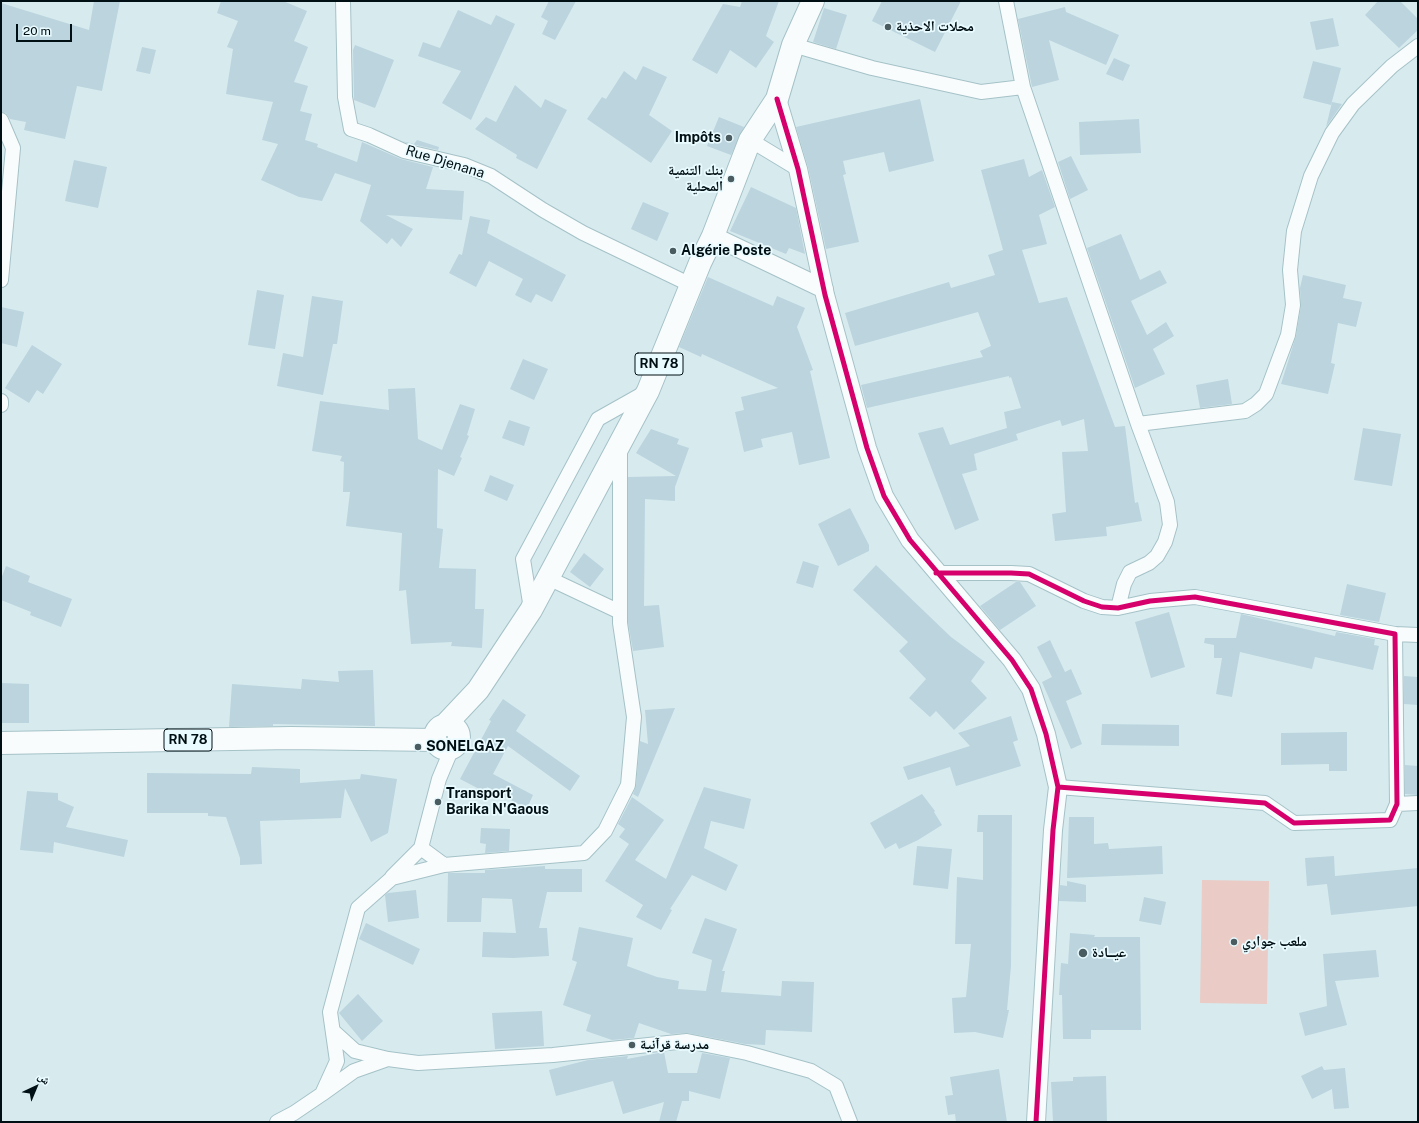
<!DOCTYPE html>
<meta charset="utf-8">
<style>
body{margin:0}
#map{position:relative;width:1419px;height:1123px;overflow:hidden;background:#d7ebef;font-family:"Public Sans","Noto Naskh Arabic",sans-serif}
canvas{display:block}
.frame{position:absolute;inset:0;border:2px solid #000f13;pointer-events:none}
.north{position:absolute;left:16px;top:1067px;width:40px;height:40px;-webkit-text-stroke:3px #e9fbff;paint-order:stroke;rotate:44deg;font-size:11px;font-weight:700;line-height:16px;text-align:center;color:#000f13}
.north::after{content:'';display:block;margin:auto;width:14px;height:18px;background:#000f13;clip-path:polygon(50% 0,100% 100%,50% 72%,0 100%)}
.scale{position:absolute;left:16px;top:24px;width:56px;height:18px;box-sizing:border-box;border:2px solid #000f13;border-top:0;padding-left:5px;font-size:12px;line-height:14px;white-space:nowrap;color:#000f13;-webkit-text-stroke:3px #e9fbff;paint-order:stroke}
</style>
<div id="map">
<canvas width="1419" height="1123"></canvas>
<div class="frame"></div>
<div class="north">ش</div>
<div class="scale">20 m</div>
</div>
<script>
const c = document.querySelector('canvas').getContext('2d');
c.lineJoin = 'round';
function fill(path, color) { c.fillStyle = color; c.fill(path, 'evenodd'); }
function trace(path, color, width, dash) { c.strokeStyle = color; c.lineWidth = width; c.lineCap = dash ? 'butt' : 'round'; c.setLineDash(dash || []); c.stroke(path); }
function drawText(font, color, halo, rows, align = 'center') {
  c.font = font + ' "Public Sans","Noto Naskh Arabic",sans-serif'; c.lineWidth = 3.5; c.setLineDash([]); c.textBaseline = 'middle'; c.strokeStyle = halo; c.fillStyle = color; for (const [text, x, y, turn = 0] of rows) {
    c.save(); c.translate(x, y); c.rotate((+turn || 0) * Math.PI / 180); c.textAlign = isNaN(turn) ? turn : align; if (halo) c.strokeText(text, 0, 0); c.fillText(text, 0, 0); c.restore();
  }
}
const green = new Path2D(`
 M1202 880 1269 881 1267 1004 1200 1003Z`);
const building = new Path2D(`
 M94 1H120L102 91 77 86 65 139 24 130 26 122 10 119 6 113 1 112V3L89 30Z
 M221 1H283L307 11 294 41 308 47 294 82 308 86 300 111 312 114 305 140 318 144 317 147 357 162 362 142 401 159 433 167 426 189 464 191 462 220 386 215 413 229 401 247 392 238 387 244 360 221 371 185 335 173 322 201 299 197 261 180 278 144 262 140 273 102 226 94 233 49 227 47 238 21 217 13Z
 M549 1H576L555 40 542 34 548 21 541 17Z
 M742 1H779L766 36 774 42 756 68 730 50 717 74 692 60 723 4 740 7Z
 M882 1H961L935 52 872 21Z
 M1378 1H1400L1418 19V30L1399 48 1365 15Z
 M1065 7 1066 12 1119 35 1106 65 1049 40 1059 80 1032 87 1018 19Z
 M824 8 847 15 836 49 813 42Z
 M458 10 491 25 496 15 515 24 471 120 442 103 461 71 418 56 423 42 440 48Z
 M1333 18 1339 46 1316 50 1310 22Z
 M355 45 394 60 375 108 354 100 353 50Z
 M142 47 156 50 150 74 136 71Z
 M1114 58 1130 65 1123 81 1106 74Z
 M1313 61 1341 68 1331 105 1303 98Z
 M643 66 667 77 649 115 672 131 651 163 587 119 602 97 606 99 624 71 636 80Z
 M515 85 541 108 545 99 567 110 537 169 516 158 517 155 475 129 486 117 496 122Z
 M920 99 934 161 889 172 884 152 843 161 846 174 843 175 859 242 826 249 808 167 796 127Z
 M1332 102 1342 104 1326 127Z
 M719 117 744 127 731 155 707 146Z
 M1139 119 1141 153 1080 155 1079 122Z
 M417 140 439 147 438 150 407 143 402 141 414 144Z
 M1071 156 1088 190 1070 199 1058 162Z
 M1024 159 1029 177 1042 170 1055 207 1039 215 1047 244 1022 250 1039 303 1067 297 1115 427 1125 426 1135 503 1138 502 1142 521 1106 527 1107 536 1055 541 1052 514 1066 512 1062 452 1088 451 1084 419 1062 426 1060 420 1016 434 1018 440 974 454 977 470 962 474 979 520 955 530 918 433 943 427 950 445 1007 428 1004 412 1021 408 1011 377 1009 378V376L867 408 861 385 983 357 980 351 991 346 978 312 855 346 845 313 949 282 951 288 995 275 988 255 1003 250 981 170Z
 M74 160 107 167 98 208 65 201Z
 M751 187 796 208 805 254 789 248 786 254 730 231Z
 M643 202 669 213 657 241 631 229Z
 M470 216 490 220 487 233 566 275 552 302 536 294 531 303 515 295 523 279 489 261 476 287 449 273 459 254 462 255Z
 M1121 234 1140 280 1160 270 1167 283 1131 301 1147 335 1166 322 1174 336 1153 349 1165 374 1135 388 1087 248Z
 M1303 275 1346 285 1343 298 1362 302 1356 327 1338 323 1331 363 1335 364 1328 394 1281 384 1296 336 1301 306 1300 288Z
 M708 277 773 306 777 296 805 308 797 327 813 370 810 371 830 458 799 465 792 432 761 439 763 447 744 452 735 412 744 410 741 397 778 388 702 354 701 357 679 347Z
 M257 290 284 295 275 349 248 345Z
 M312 296 343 301 337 344H333L323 395 277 386 283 353 303 357Z
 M1 307 24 312 17 347 1 343Z
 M32 345 62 364 43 394 37 390 29 403 5 388Z
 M523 359 548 369 534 400 510 389Z
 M1228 379 1232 404 1200 408 1196 385Z
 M415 388 418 439 442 450 460 404 475 409 467 435 469 436 460 457 462 458 454 476 438 469 437 528 443 529 439 568 476 569 475 609H484L482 648 451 646 452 642 411 644 406 590 399 591 402 533 346 526 350 492H343L344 462 340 461 342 456 312 451 320 401 389 410 388 389Z
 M509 420 530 427 524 446 502 438Z
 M1363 428 1401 434 1392 486 1354 480Z
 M651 429 679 439 677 444 689 448 675 487V501L645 499 644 606 659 605 664 647 633 651 628 622V477L676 476 636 453Z
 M490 475 514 485 507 501 484 491Z
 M850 508 869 545V551L838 566 818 524Z
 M584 553 604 569 590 587 570 572Z
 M803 561 819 566 813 588 796 583Z
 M876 565 951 637 985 662 971 681 987 698 954 730 936 711 930 717 909 698 926 679 899 651 908 642 853 590Z
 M6 566 30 576 28 582 72 599 61 627 30 615 31 612 1 600V579Z
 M1016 582H1020L1036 606 1000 630 980 606Z
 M1347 584 1386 593 1379 622 1340 615Z
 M1169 612 1185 667 1151 678 1135 622Z
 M1241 614 1335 636 1336 632 1375 639 1374 645 1379 646 1373 670 1315 657 1312 669 1240 652 1232 697 1216 694 1222 658H1214V645L1204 643 1205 638H1236Z
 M1050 640 1065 672 1071 669 1082 694 1066 701 1082 744 1071 749 1042 682 1052 677 1037 647Z
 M373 670 375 726 273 724V726L229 727 232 684 301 689 302 679 339 682 338 671Z
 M1404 676 1418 677V705L1404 704Z
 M1 683 29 684V723H1Z
 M503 699 526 715 516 731 580 776 570 791 508 746 493 774 533 795 528 806H522L487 787 485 792 460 779 491 721 489 720Z
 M675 708 638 797 633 794 636 786 640 741 648 744 645 710Z
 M1011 716 1018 740 1013 742 1021 766 956 786 950 767 908 780 903 767 970 746 958 733Z
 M1102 724 1179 725V746L1101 745Z
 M1347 732V771H1329V764L1281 765V733Z
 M1405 765 1418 766V795L1405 794Z
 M252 767 300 769V783L360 779 361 774 397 779 388 833 371 842 345 788 341 818 260 821 262 864 240 865V858L226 817 208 816V813H147V773L251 774Z
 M704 787 751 799 744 829 711 821 704 848 738 865 726 891 692 875 670 909 672 910 661 930 636 917 643 905 605 881 629 844 619 837 625 829 618 824 632 797 664 820 635 860 666 879Z
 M27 791 58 793V800L74 807 66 827 128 840 124 857 54 842 53 853 20 850Z
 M922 794 935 811 934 812 942 825 918 840 899 849 896 843 885 849 870 823Z
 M978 815H1012L1011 966 1007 1010H1009L1003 1038 975 1032 954 1033 952 998 966 997 971 944H955L957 877 983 880V832H977Z
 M1069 817H1094V844L1108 843 1109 849 1162 846 1163 874 1067 878Z
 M481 828 510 829 509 851 485 853 486 844 480 843Z
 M917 846 952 849 948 889 913 885Z
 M1334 856 1335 876 1418 868V906L1331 915 1327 884 1307 886 1305 858Z
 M545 866V869H582V892H547L539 928H547L549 956 513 958 482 957 483 932 516 933 512 899 482 898 481 922H447L448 873H485V870Z
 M1067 881 1086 885V902L1059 901 1060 885 1067 886Z
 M416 890 419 918 388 922 385 895 388 893Z
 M1144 897 1166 902 1161 925 1139 921Z
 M705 918 737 929 722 971H725L721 992 781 996 782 981 814 982 812 1032 766 1030 765 1045 745 1044 688 1033 671 1034 639 1023 634 1038 612 1040 586 1031 591 1015 563 1005 577 962 572 960 579 927 633 938 627 966 657 977 679 981 678 989 706 991 712 960 692 953Z
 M366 923 420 949 413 965 359 939Z
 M1070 933 1095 935 1094 937H1140L1141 1030H1091V1039H1063L1062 995H1059L1061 963 1068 964Z
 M1376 950 1379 977 1335 981 1347 1025 1305 1036 1299 1013 1327 1006 1323 954Z
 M358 994 383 1021 362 1041 339 1013Z
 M542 1011 544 1046 495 1049 492 1013Z
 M664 1052 668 1073H697L702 1053 730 1058 720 1099 689 1091V1101H682L676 1122H659L664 1102 623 1114 613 1081 556 1096 549 1070 588 1060 628 1056 627 1059Z
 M1322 1066 1324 1070 1345 1068 1349 1108 1334 1109 1332 1089 1312 1099 1301 1076Z
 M999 1069 1007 1122H956L955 1114 948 1115 945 1096 953 1095 950 1077Z
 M1106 1076 1107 1122H1053L1051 1082 1073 1081V1077Z`);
const minor = new Path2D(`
 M343 1 345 97 351 129 369 135 404 151 464 165 491 176 543 210 583 233 691 285
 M1006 1 1023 87 1138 424 1167 502 1170 525 1165 542 1157 556 1149 563 1130 572 1124 584 1118 608
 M793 45 872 68 981 92 1023 87
 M1 120 13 148 1 280
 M750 140 798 169
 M1 401V405
 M1138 424 1245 411 1256 404 1266 394 1288 335 1293 305 1290 270 1294 231 1311 176 1332 133 1353 104 1392 66 1418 46
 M936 573H1011L1029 574 1084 601 1102 607 1118 608 1150 601 1195 597 1395 634 1397 804 1390 820 1294 823 1265 803 1058 787
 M548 578 620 612
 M531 609 523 559 598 419 646 392
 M1395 634 1418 635
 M1397 804 1418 803
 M421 848 444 865
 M392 877 421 848 439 779 452 748
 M333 1031 355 1051 388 1059 418 1063 553 1055 687 1041 747 1053 811 1071 836 1086 850 1122
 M322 1094 354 1071 388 1059
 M277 1122 294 1113 322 1094 337 1061 330 1012 358 908 392 878 444 865 584 853 605 831 628 785 634 717 620 623V448`);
const tertiary = new Path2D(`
 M777 99 798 169 825 295 867 448 884 496 910 540 1012 660 1031 689 1046 734 1058 787 1053 830 1036 1122
 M713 236 824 289`);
const primary = new Path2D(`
 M435 737a12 12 0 1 1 24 0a12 12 0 1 1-24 0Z
 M445 725 478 690 531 610 648 391 700 263 713 236 750 140 777 99 793 45 813 1
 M1 743 291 738 435 740`);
const cycleway = new Path2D(`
 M777 99 798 169 825 295 867 448 884 496 910 540 1012 660 1031 689 1046 734 1058 787 1053 830 1036 1122
 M936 573H1011L1029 574 1084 601 1102 607 1118 608 1150 601 1195 597 1395 634 1397 804 1390 820 1294 823 1265 803 1058 787`);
const markers = [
 [888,27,4,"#4b5c60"],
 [729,138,4,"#4b5c60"],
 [731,179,4,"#4b5c60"],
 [673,251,4,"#4b5c60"],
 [418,747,4,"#4b5c60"],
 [438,802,4,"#4b5c60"],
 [1234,942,4,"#4b5c60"],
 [1083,953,5,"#4b5c60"],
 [632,1045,4,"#4b5c60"]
];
const shields = [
 [659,364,48],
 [188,740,48]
];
const shieldNames = [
 ["RN 78",659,364],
 ["RN 78",188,740]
];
const poiNames = [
 ["محلات الاحذية",896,27],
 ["Impôts",721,138,"right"],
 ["بنك التنمية",723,171,"right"],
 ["المحلية",723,187,"right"],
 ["Algérie Poste",681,251],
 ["SONELGAZ",426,747],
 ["Transport",446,794],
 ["Barika N'Gaous",446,810],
 ["ملعب جواري",1242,942],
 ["عيــادة",1092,953],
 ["مدرسة قرآنية",640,1045]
];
const streetNames = [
 ["Rue Djenana",445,162,17]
];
fill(green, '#eacbc5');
fill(building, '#bbd4de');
trace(minor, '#a5c2c7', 16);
trace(tertiary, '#a5c2c7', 20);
trace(primary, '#a5c2c7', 24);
trace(minor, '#f9fcfd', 14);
trace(tertiary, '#f9fcfd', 18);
trace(primary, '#f9fcfd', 22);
trace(cycleway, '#d6006c', 5);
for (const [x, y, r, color] of markers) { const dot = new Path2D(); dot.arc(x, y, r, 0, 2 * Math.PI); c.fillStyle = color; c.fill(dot); trace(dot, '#e9fbff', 1.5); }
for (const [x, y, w] of shields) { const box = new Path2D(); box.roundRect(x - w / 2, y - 11, w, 22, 3); c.fillStyle = '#e9fbff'; c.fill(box); trace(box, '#000f13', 1); }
drawText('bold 13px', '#000f13', null, shieldNames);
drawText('bold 14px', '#000f13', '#e9fbff', poiNames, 'left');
drawText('14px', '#000f13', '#e9fbff', streetNames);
</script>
